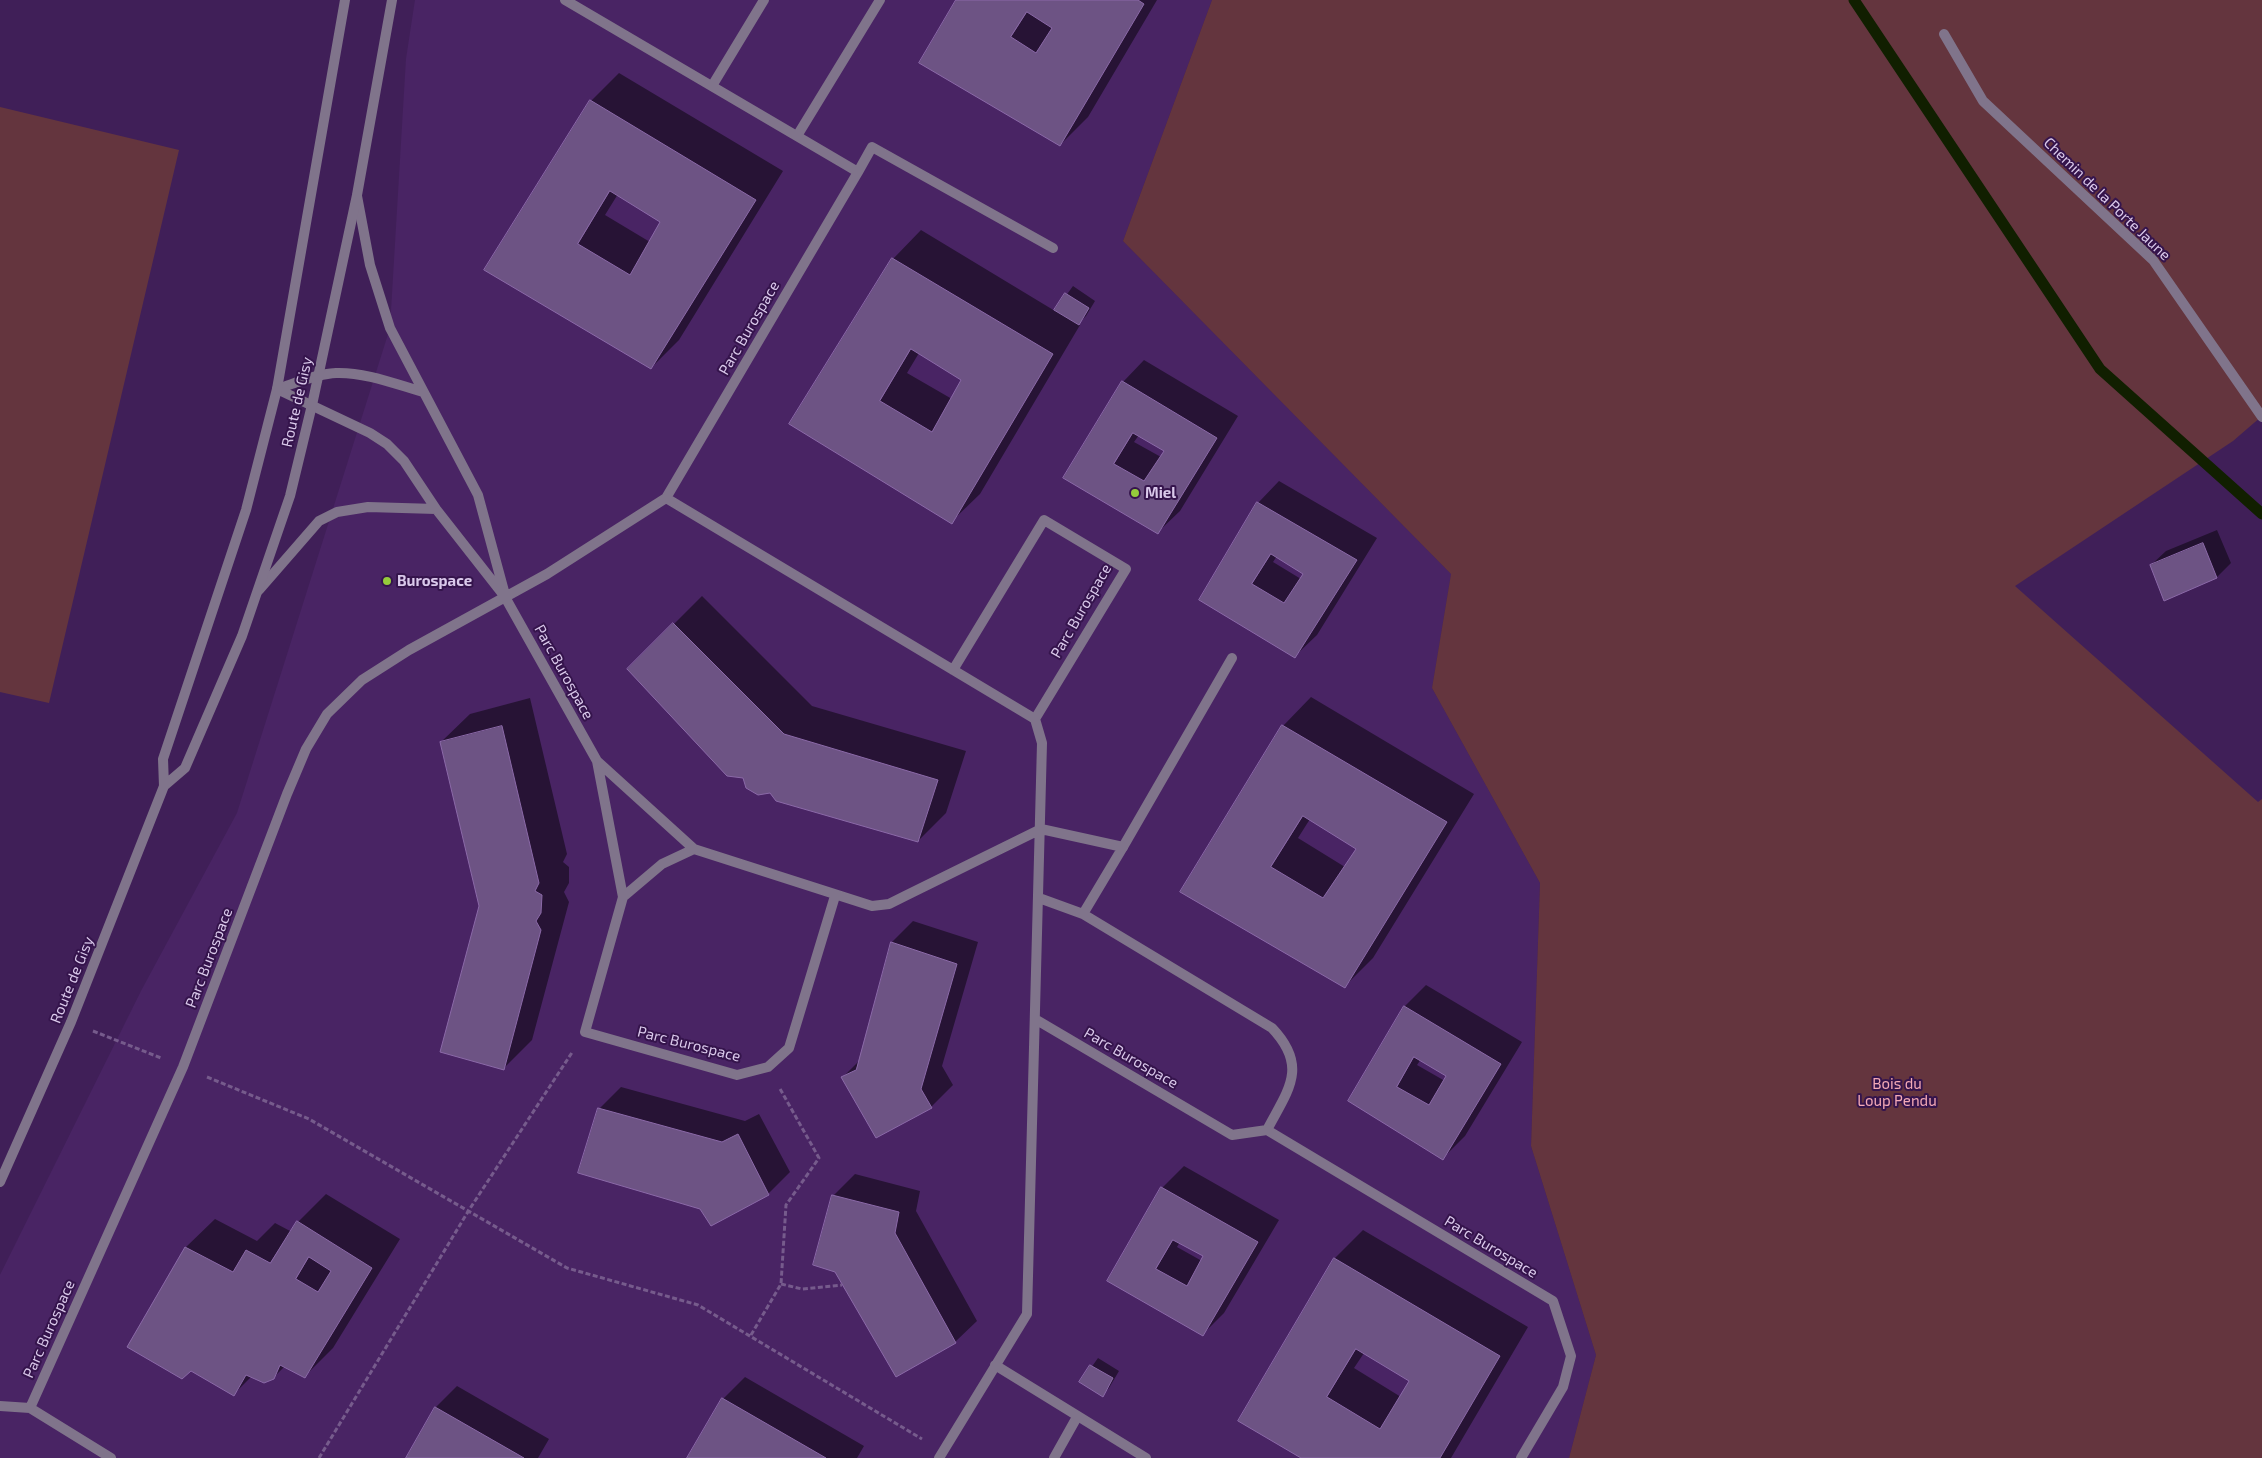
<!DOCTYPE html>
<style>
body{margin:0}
canvas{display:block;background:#401f58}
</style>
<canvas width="2262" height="1458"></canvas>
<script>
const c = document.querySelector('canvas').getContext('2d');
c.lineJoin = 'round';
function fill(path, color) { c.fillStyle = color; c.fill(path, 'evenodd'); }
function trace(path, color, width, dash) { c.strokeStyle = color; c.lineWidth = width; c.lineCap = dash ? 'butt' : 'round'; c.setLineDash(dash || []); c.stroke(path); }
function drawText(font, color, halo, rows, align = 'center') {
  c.font = font + ' "Exo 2",sans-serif'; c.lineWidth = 4; c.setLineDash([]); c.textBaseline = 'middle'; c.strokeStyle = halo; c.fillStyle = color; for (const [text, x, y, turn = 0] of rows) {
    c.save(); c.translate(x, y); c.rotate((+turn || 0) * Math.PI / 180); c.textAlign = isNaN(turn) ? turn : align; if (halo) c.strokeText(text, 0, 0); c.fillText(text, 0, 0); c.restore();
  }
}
const built = new Path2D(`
 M415 0H1212L1123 241 1451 574 1432 688 1540 883 1531 1146 1596 1355 1569 1458H0V1275L141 991 237 813 390 328 406 59Z`);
const green = new Path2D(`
 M1212 0H2262V416L2233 441 2015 586 2258 802 2262 799V1458H1569L1596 1355 1531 1146 1540 883 1432 688 1451 574 1123 241Z
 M0 107 179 150 49 703 0 692Z`);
const shadow = new Path2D(`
 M958 0H1157L1088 117 1060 145Z
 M619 73 783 171 679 340 651 368 486 270 591 101ZM618 194 662 222 650 242 605 215Z
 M921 230 1055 311 1073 286 1095 301 1086 316 1078 324 1080 325 980 494 951 522 791 424 893 259ZM919 353 963 379 952 399 907 373Z
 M1144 360 1238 416 1180 511 1158 532 1065 477 1123 382ZM1139 435 1166 450 1161 457 1134 442Z
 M1279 481 1377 538 1317 635 1295 656 1200 600 1258 503ZM1277 556 1304 573 1301 579 1273 562Z
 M2217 530 2231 563 2217 577 2151 565 2166 551Z
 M702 596 812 706 966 751 946 813 918 841 770 792 744 777 629 669Z
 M1311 697 1474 794 1373 958 1345 986 1181 892 1283 726ZM1310 819 1358 848 1345 867 1298 838Z
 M530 698 567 854 563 862 569 867V883L564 892 569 902 532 1040 504 1068 481 906 441 742 470 714Z
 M913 921 978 942 942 1066 953 1085 931 1107 843 1077 860 1060 892 942Z
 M1426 985 1522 1042 1465 1136 1443 1158 1350 1101 1405 1006ZM1421 1059 1448 1076 1445 1081 1417 1065Z
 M621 1087 745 1121 759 1114 790 1172 768 1194 599 1109Z
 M1184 1166 1279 1220 1224 1313 1203 1334 1109 1280 1162 1188ZM1180 1242 1205 1256 1202 1261 1177 1247Z
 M855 1174 920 1191 916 1211 977 1321 955 1342 833 1196Z
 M326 1194 400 1239 333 1348 305 1376 285 1366 273 1378 252 1376 234 1394 190 1370 129 1347 186 1247 215 1219 257 1241 275 1223 292 1232 298 1222Z
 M1363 1230 1528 1327 1451 1458H1304L1240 1420 1335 1258ZM1364 1353 1411 1381 1401 1397 1354 1368Z
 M1098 1358 1119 1371 1109 1388 1102 1395 1081 1382Z
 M745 1377 864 1446 857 1458H689L723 1399Z
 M457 1386 549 1439 538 1458H407L436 1407Z`);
const stream = new Path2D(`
 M1854 0 2100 369 2262 514`);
const building = new Path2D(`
 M956 0H1138L1144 4 1060 146 919 63ZM1027 12 1052 28 1036 53 1011 37Z
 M590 100 756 200 651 369 484 270ZM610 191 660 222 630 275 578 244Z
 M892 258 1053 354 952 524 789 424ZM911 349 961 380 932 432 880 401Z
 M1065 293 1089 308 1079 325 1054 310Z
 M1122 381 1217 438 1158 534 1063 478ZM1133 433 1164 451 1144 481 1114 464Z
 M1257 502 1357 560 1295 658 1199 600ZM1271 554 1303 574 1284 603 1252 584Z
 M2203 543 2217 578 2164 601 2150 565Z
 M673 623 784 734 938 780 918 842 776 801 770 793 758 795 746 788 743 778 727 776 627 669Z
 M1282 725 1447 822 1345 988 1180 892ZM1303 816 1356 849 1323 898 1271 867Z
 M502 726 539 883 535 891 542 895 541 913 536 921 541 930 504 1070 440 1052 479 906 440 742Z
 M891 942 957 964 921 1089 932 1108 876 1138 841 1077 856 1070Z
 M1404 1006 1501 1064 1443 1160 1348 1101ZM1414 1057 1446 1076 1429 1105 1397 1087Z
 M598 1108 722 1142 738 1134 769 1195 711 1226 700 1209 578 1173Z
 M1161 1187 1258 1242 1203 1336 1107 1281ZM1173 1240 1203 1256 1187 1286 1156 1269Z
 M832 1195 899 1212 895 1233 956 1343 896 1377 835 1272 813 1265Z
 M297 1221 372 1268 305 1378 280 1365 274 1379 264 1383 246 1375 234 1396 191 1371 182 1379 127 1347 185 1247 233 1272 246 1250 270 1263ZM309 1257 331 1271 318 1292 296 1279Z
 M1334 1258 1500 1356 1440 1458H1301L1238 1421ZM1356 1349 1409 1381 1380 1429 1327 1397Z
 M1090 1365 1113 1378 1103 1397 1079 1382Z
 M722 1398 826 1458H687Z
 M435 1407 524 1458H406Z`);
const path = new Path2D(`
 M93 1031 161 1058
 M207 1077 309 1119 567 1268 698 1305 922 1439
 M781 1284 802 1289 842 1285
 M751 1335 781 1284 786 1205 819 1158 779 1087
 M319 1458 469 1210 573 1051`);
const service = new Path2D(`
 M1123 847 1232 658
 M1054 1458 1077 1417`);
const minor = new Path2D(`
 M565 0 858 172 666 498
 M1944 34 1983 101 2153 260 2262 417
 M712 86 764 0
 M797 136 880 0
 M858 172 872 147 1053 248
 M357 196 370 265 390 328 478 495 504 591
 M277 389 370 433 387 444 404 461 436 509 505 597 597 761 694 849 872 906 889 904 905 896 1041 829 1123 847 1083 914
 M277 389C296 383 316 374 336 373 365 372 395 384 423 392
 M259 590 319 521 337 512 368 507 436 509
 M953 670 1044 520 1126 569 1035 719
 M597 761 623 897 585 1032 737 1075 768 1067 789 1048 835 896
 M623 897 662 864 694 849
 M1039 898 1083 914 1272 1028C1309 1067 1288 1090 1267 1130L1553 1301 1571 1356 1563 1387 1521 1458
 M1035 1019 1232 1135 1267 1130
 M995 1365 1146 1458
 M0 1406 30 1408 111 1458
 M30 1408 183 1067 287 794 306 749 327 714 362 680 409 650 547 574 666 498 1035 719 1042 743 1027 1314 939 1458`);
const tertiary = new Path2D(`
 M164 786 185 768 242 636 290 496 312 405 357 195 392 0
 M0 1182 71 1022 164 786 163 759 246 510 277 389 345 0`);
const markers = [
 [1135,493,5,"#95cc3b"],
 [387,581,5,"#95cc3b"]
];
const streetNames = [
 ["Chemin de la Porte Jaune",2107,199,44],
 ["Parc Burospace",749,328,-60],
 ["Route de Gisy",297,402,-77],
 ["Parc Burospace",1081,611,-60],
 ["Parc Burospace",564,672,61],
 ["Parc Burospace",209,958,-69],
 ["Route de Gisy",72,980,-68],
 ["Parc Burospace",689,1044,14],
 ["Parc Burospace",1131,1058,30],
 ["Parc Burospace",1491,1247,31],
 ["Parc Burospace",49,1329,-66]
];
const poiNames = [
 ["Miel",1145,493],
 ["Burospace",397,581]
];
const parkNames = [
 ["Bois du",1897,1084],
 ["Loup Pendu",1897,1101]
];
fill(built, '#492464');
fill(green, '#64353e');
fill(shadow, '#0007');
trace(stream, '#111f00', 11);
fill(building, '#6d5384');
trace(building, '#8b69a8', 1);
trace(path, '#765b8c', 3, [5, 2.5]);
trace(service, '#80748b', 10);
trace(minor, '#80748b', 10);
trace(tertiary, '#80748b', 10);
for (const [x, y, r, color] of markers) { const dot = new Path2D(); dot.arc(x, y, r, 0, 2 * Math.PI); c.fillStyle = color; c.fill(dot); trace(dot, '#35144c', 2); }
drawText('15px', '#dac9eb', '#35144c', streetNames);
drawText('bold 15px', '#dac9eb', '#35144c', poiNames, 'left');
drawText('15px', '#f4aab6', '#35144c', parkNames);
</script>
